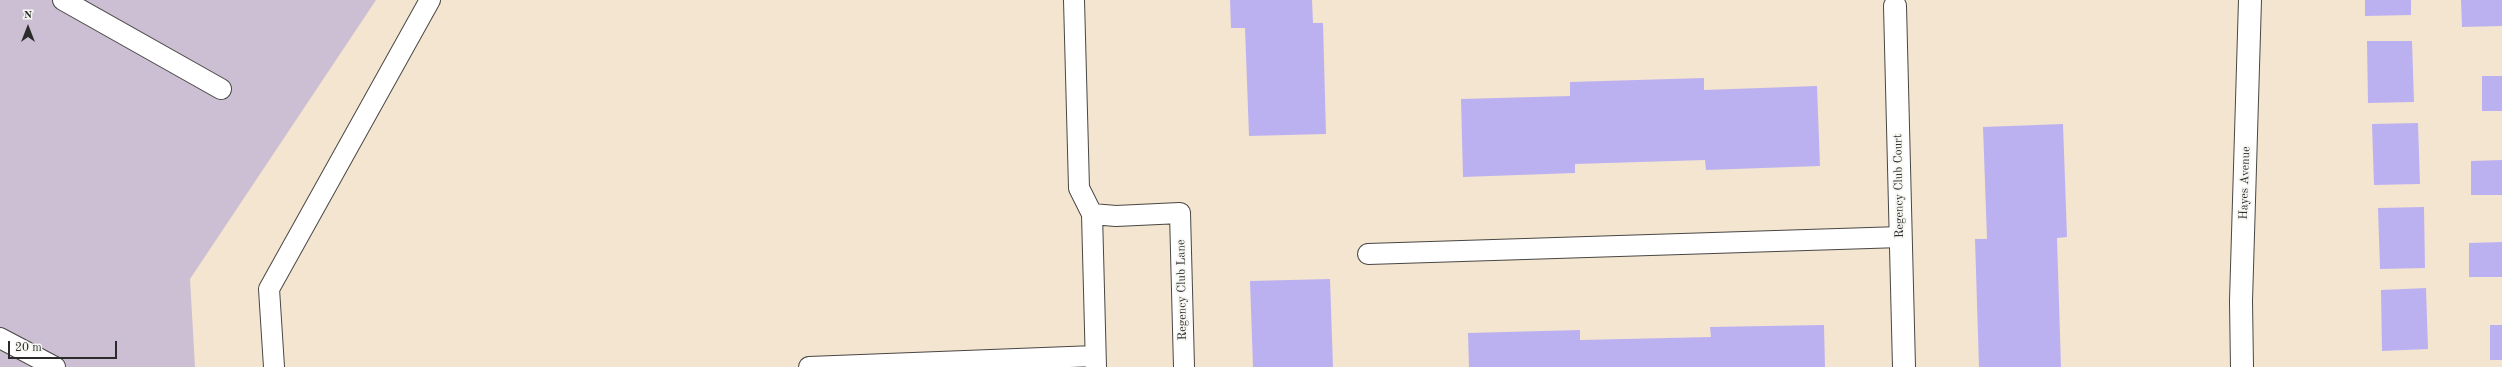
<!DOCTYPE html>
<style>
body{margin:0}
#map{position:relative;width:2502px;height:367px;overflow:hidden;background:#f4e5d0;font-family:"Old Standard TT",serif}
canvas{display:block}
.north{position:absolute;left:8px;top:8px;width:40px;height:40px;-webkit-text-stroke:3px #f6f6f2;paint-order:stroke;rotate:0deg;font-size:11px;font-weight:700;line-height:16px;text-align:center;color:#2b2b2b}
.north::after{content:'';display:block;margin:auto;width:14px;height:18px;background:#2b2b2b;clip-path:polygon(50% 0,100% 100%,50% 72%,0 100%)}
.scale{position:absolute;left:8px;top:341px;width:109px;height:18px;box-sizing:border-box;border:2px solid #2b2b2b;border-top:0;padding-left:5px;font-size:12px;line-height:14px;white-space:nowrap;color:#2b2b2b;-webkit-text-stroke:3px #f6f6f2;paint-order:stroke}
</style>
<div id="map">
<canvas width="2502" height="367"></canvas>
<div class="north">N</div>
<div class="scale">20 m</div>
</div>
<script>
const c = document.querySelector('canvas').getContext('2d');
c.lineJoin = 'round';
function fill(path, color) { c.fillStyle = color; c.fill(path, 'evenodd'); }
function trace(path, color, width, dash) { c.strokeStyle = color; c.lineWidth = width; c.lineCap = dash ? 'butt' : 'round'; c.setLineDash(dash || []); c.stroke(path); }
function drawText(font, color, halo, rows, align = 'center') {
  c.font = font + ' "Old Standard TT",serif'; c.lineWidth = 3.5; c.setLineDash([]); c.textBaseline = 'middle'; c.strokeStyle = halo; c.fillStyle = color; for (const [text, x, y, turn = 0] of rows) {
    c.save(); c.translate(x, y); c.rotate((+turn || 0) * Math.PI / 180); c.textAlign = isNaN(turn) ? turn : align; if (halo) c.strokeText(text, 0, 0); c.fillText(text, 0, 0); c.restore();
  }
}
const industrial = new Path2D(`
 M0 0H376L190 279 195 367H0Z`);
const building = new Path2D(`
 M1230 0H1312L1313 23H1323L1326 134 1249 136 1245 28H1231Z
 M2365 0H2411V15L2365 16Z
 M2461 0H2502V26L2462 27Z
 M2367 41H2412L2414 102 2368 103Z
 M2482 76H2502V111H2482Z
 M1704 78V90L1817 86 1820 166 1706 170 1705 160 1575 164V173L1463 177 1461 99 1570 96V82Z
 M2418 123 2420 184 2374 185 2372 124Z
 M2063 124 2067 237 2057 238 2061 367H1979L1975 239H1987L1983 127Z
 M2502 160V195H2471V161Z
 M2424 207 2425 268 2380 269 2378 208Z
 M2502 242V277H2469V243Z
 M1330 279 1333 367H1253L1250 281Z
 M2426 288 2428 349 2382 351 2381 290Z
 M1824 325 1825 367H1469L1468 333 1580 330V340L1711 337 1710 327Z
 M2490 325H2502V360H2490Z`);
const lane = new Path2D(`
 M63 0 221 89
 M1074 0 1079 188 1092 214 1116 216 1180 213 1184 367
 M1092 214 1096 367
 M1368 254 1901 237
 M0 338 55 367
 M274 367 269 289 430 0
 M809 367 1095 356`);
const street = new Path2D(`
 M1895 6 1904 367`);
const secondary = new Path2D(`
 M2242 367 2241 301 2250 0`);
const streetNames = [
 ["Hayes Avenue",2245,183,-88],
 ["Regency Club Court",1899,186,-91],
 ["Regency Club Lane",1182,290,-91]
];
fill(industrial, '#ccbfd4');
fill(building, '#bcb1f0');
trace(lane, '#494744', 22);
trace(street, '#494744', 24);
trace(secondary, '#494744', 24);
trace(lane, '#fff', 20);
trace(street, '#fff', 22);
trace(secondary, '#fff', 22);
drawText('12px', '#2b2b2b', '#f6f6f2', streetNames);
</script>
